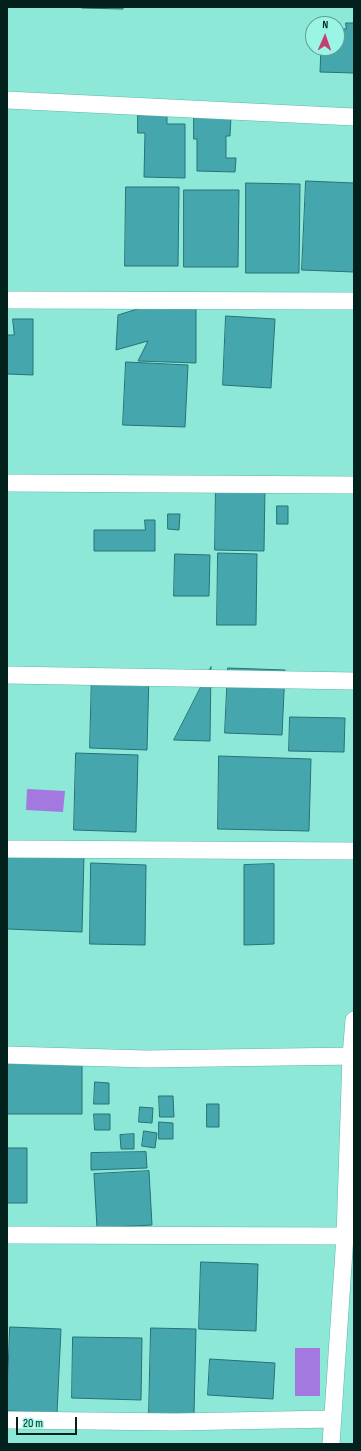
<!DOCTYPE html>
<style>
body{margin:0}
#map{position:relative;width:361px;height:1451px;overflow:hidden;background:#8de8d7;font-family:"Sofia Sans Condensed",sans-serif}
canvas{display:block}
.frame{position:absolute;inset:0;border:8px solid #03211c;pointer-events:none}
.north{position:absolute;left:305px;top:16px;width:40px;height:40px;box-sizing:border-box;background:#9af5e4;border:1px solid #5ea094;border-radius:50%;rotate:2deg;font-size:11px;font-weight:700;line-height:16px;text-align:center;color:#03211c}
.north::after{content:'';display:block;margin:auto;width:14px;height:18px;background:#c73c71;clip-path:polygon(50% 0,100% 100%,50% 72%,0 100%)}
.scale{position:absolute;left:16px;top:1417px;width:61px;height:18px;box-sizing:border-box;border:2px solid #03211c;border-top:0;padding-left:5px;font-size:12px;line-height:14px;white-space:nowrap;color:#03211c;-webkit-text-stroke:3px #9af5e4;paint-order:stroke}
</style>
<div id="map">
<canvas width="361" height="1451"></canvas>
<div class="frame"></div>
<div class="north">N</div>
<div class="scale">20 m</div>
</div>
<script>
const c = document.querySelector('canvas').getContext('2d');
c.lineJoin = 'round';
function fill(path, color) { c.fillStyle = color; c.fill(path, 'evenodd'); }
function trace(path, color, width, dash) { c.strokeStyle = color; c.lineWidth = width; c.lineCap = dash ? 'butt' : 'round'; c.setLineDash(dash || []); c.stroke(path); }
const water = new Path2D(`
 M27 789 65 791 63 812 26 810Z
 M295 1348H320V1396H295Z`);
const building = new Path2D(`
 M82 7H123V9L82 8Z
 M346 23H354V73L320 72 321 48H337V29H346Z
 M138 115 167 116V124H185V178L144 177 145 133H138Z
 M194 115 231 116 230 136H226V158H236L235 172 197 171V139H194Z
 M306 181 354 183V272L302 270Z
 M246 183 300 184 299 273H246Z
 M126 187H179L178 266H125Z
 M184 190H239L238 267H184Z
 M196 306V363L138 361 148 341 116 350 118 315 144 307Z
 M226 316 275 319 271 388 223 385Z
 M13 319H33V375L7 374V335H14Z
 M126 362 188 365 185 427 123 425Z
 M216 484H265L264 551 215 550Z
 M277 506H288V524H277Z
 M168 514H180L179 530 168 529Z
 M145 520H155V551H94V530H145Z
 M218 553 257 554 256 625H217Z
 M175 554 210 555 209 596H174Z
 M211 667 210 741 174 740Z
 M228 668 285 670 282 735 225 733Z
 M92 672 149 673 147 750 90 748Z
 M290 717 345 718 344 752 289 751Z
 M76 753 138 755 136 832 74 830Z
 M219 756 311 759 309 831 218 829Z
 M8 853 84 855 82 932 7 929Z
 M91 863 146 865 145 945 90 944Z
 M274 864V944L244 945V865Z
 M7 1063H82V1114H7Z
 M95 1082 109 1083V1104H94Z
 M159 1096H173L174 1117H160Z
 M207 1104H219V1127H207Z
 M140 1107 153 1108 152 1123 139 1122Z
 M94 1114H110V1130H95Z
 M159 1122 173 1123V1139H159Z
 M144 1131 157 1133 155 1148 142 1146Z
 M134 1134V1149H121L120 1135Z
 M7 1148H27V1203H7Z
 M146 1152 147 1168 91 1170V1153Z
 M149 1171 152 1225 97 1228 94 1174Z
 M201 1262 258 1264 256 1331 199 1329Z
 M10 1327 61 1329 57 1413 7 1411Z
 M151 1328 196 1329 194 1414H149Z
 M73 1337 142 1338 141 1400 72 1398Z
 M210 1359 275 1363 273 1399 208 1395Z`);
const minor = new Path2D(`
 M7 100 354 117
 M7 300 354 301
 M7 483 354 485
 M7 675 354 681
 M7 849 354 851
 M7 1055 146 1059 354 1056
 M7 1235 345 1236
 M7 1420 175 1422 332 1419
 M331 1444 345 1236 351 1056 354 1020`);
fill(water, '#a379df');
fill(building, '#45a7ad');
trace(building, '#267277', 1);
trace(minor, '#5cb7a7', 18);
trace(minor, '#fff', 17);
</script>
